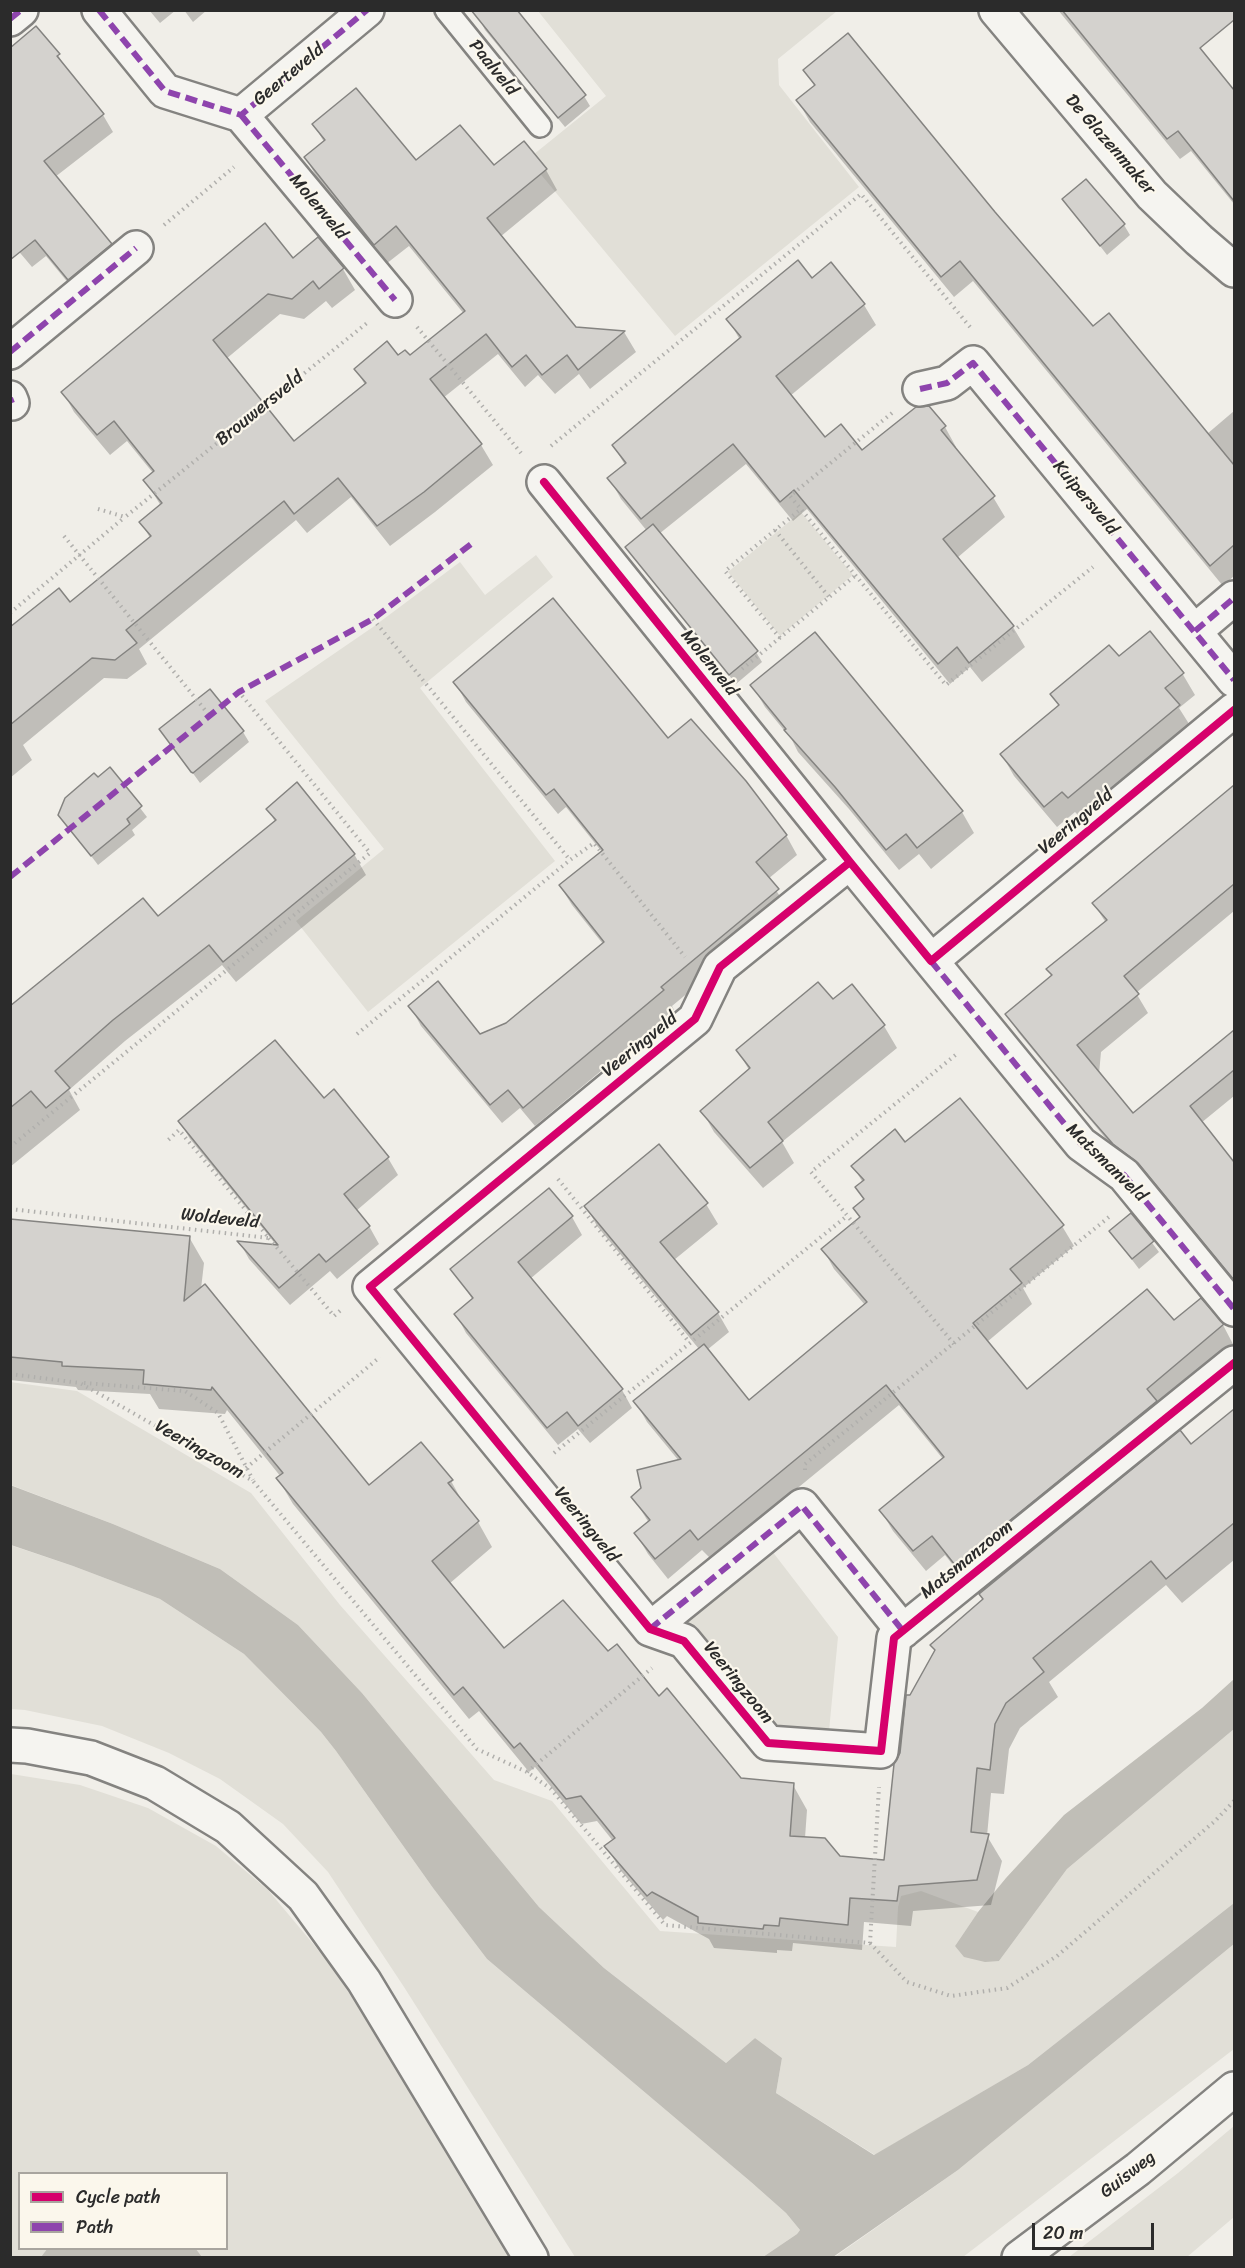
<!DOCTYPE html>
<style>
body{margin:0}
#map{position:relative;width:1245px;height:2268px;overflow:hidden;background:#f0eee8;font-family:Sriracha,sans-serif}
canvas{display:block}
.frame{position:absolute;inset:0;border:12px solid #2b2b2b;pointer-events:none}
.legend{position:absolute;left:18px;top:2172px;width:210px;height:78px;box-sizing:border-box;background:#fbf7ec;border:2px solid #a8a59f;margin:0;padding:8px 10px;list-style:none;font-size:18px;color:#2b2b2b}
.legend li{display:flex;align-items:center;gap:12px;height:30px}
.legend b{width:30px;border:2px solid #a8a59f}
.scale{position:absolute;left:1032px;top:2223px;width:122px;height:27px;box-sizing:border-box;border:3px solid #2b2b2b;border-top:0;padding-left:8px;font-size:18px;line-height:21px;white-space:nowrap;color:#2b2b2b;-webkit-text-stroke:4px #fbf7ec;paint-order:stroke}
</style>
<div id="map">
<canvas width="1245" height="2268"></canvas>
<div class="frame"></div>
<ul class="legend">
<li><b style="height:8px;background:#d6006c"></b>Cycle path</li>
<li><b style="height:8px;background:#8e44ad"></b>Path</li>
</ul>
<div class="scale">20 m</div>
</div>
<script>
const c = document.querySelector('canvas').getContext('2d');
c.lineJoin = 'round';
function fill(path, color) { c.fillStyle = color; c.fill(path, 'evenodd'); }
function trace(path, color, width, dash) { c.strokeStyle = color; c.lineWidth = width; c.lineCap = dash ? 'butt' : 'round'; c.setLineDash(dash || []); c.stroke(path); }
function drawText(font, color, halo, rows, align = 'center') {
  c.font = font + ' Sriracha,sans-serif'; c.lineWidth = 4.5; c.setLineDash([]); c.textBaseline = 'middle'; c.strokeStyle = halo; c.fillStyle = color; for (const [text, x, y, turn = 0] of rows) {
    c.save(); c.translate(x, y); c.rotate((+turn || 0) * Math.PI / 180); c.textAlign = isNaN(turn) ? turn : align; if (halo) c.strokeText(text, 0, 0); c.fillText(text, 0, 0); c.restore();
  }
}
const built = new Path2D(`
 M538 11H837L778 59 779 85 859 187 675 336 528 159 606 96Z
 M801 512 853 575 780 636 728 572Z
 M536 555 553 577 420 688 555 861 368 1012 296 921 384 849 265 701 373 627 460 562 485 595Z
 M10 1382 77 1391 251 1493 340 1605 494 1780 552 1801 660 1931 896 1947 898 1907 901 1896 921 1891 978 1912 955 1946 999 1961 1067 1869 1234 1729V1903L1028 2065 875 2155 776 2093 782 2058 755 2038 726 2063 604 1968 539 1907 362 1693 298 1625 220 1569 113 1524 11 1485Z
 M10 1545 73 1566 160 1599 244 1654 321 1732 336 1751 433 1888 487 1959 751 2182 786 2213 800 2230 797 2234 763 2257H575L404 1987 328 1872 283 1824 220 1779 169 1753 102 1726 25 1710 11 1709Z
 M772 1551 838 1637 829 1731 771 1726 687 1621Z
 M11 1774 80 1785 148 1808 216 1846 268 1890 330 1964 402 2074 514 2257H202L196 2249 226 2248V2174H20V2248L47 2249 41 2257 11 2258Z
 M1234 1944V2049L963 2257 833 2258 958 2170Z
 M1234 2126V2217L1187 2257H1069L1178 2173Z`);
const water = new Path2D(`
 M10 1485 113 1524 220 1569 298 1625 362 1693 539 1907 604 1968 726 2063 755 2038 782 2058 776 2093 874 2155 1028 2065 1234 1903V1944L958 2170 833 2257H763L797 2234 800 2230 786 2213 751 2182 487 1959 433 1888 336 1751 321 1732 244 1654 160 1599 73 1566 11 1545Z
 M1234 1679V1729L1067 1869 999 1961 985 1962 964 1957 955 1946 978 1912 1006 1878 1064 1815 1202 1708Z
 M47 2249H196L202 2257H41Z`);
const shadow = new Path2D(`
 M149 10H176L160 23Z
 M184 10H207L193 22Z
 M1058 10H1168L1234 92V204L1191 151 1180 159Z
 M480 20 584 96 590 106 565 127 485 30Z
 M10 49 58 55 68 72 103 115 113 132 55 177 110 245 120 262 79 296 46 256 32 267 10 241Z
 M805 70 994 213 1093 328 1207 434 1234 411V576L1223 586 973 281 954 297 810 122 798 101 815 87Z
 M314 125 416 162 546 170 557 190 500 237 575 328 624 332 636 352 590 389 579 374 555 394 538 375 525 387 498 354 443 398 481 445 493 465 435 512 390 546 351 497 307 533 296 520 139 649 147 664 127 679 104 678 23 745 32 760 10 778V630L70 605 150 538 141 522 161 506 145 480 153 473 127 441 110 455 74 412 63 392 293 260 318 239 343 269 355 290 332 308 326 301 304 319 280 314 226 359 294 443 365 385 356 369 398 357 410 358 464 314 409 246 386 264 361 234 317 178 306 158 324 142Z
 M1086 181 1124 225 1130 235 1107 255 1064 199Z
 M812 280 864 305 876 325 790 396 825 439 862 452 945 427 956 447 955 449 993 497 1005 517 957 558 1013 627 1025 647 982 682 970 667 950 684 807 509 793 521 746 464 659 534 756 652 762 662 736 684 633 557 627 547 647 531 621 499 609 478 625 465 613 445 740 340 728 319Z
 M1119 658 1182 673 1195 695 1179 708 1191 727 1081 818 1075 812 1057 827 1014 776 1002 755 1060 707 1052 694Z
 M455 682 668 740 786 835 797 855 768 879 789 909 672 1006 674 1010 535 1126 520 1108 502 1123 421 1026 410 1006 480 1036 507 1024 603 944 572 905 560 886 602 852 566 807 558 814 466 702Z
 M752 685 962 812 974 833 931 869 919 854 899 870 849 809 798 752 792 740 765 707Z
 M161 729 243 732 249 742 200 783Z
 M110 769 147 817 132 830 135 835 98 865 60 815Z
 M1234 788V911L1136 993 1148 1013 1101 1052 1099 1074 1133 1115 1223 1041 1234 1055V1096L1201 1123 1234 1163V1283L1151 1181 1125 1162 1018 1032 1007 1014 1052 977 1048 970 1106 923 1094 904Z
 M268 809 354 854 366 875 236 982 222 965 125 1041 69 1090 80 1110 10 1167V1040L275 822Z
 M852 986 884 1026 897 1048 782 1142 794 1163 763 1188 714 1132 702 1111 749 1070 738 1051 833 1001Z
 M324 1100 388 1158 398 1175 356 1211 369 1226 379 1244 337 1279 330 1271 290 1305 249 1259 240 1243 277 1246 190 1139 180 1122Z
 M905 1144 1062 1226 1074 1246 1023 1288 1032 1304 987 1342 1027 1391 1173 1322 1201 1300 1223 1325 1234 1346 1159 1408 968 1584 945 1555 926 1571 893 1531 881 1511 943 1459 899 1405 711 1559 702 1550 668 1579 648 1554 636 1534 649 1523 633 1497 679 1461 647 1422 635 1401 699 1349 597 1226 586 1206 706 1204 718 1224 674 1260 718 1313 729 1332 707 1350 748 1402 865 1305 834 1269 823 1249 861 1218 855 1208 865 1201 857 1188 863 1183 853 1166Z
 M1131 1215 1159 1252 1139 1269 1111 1232Z
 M572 1217 582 1235 530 1279 622 1390 632 1408 590 1443 578 1429 558 1445 466 1333 456 1314 473 1300 452 1269Z
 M10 1221 189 1237 204 1263 201 1289 369 1487 451 1481 465 1506 478 1522 492 1547 449 1584 504 1650 608 1653 658 1698 740 1779 793 1785 807 1810 805 1838 839 1857 885 1861 911 1697 1191 1446 1229 1415 1234 1422V1560L1182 1603 1166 1585 1049 1682 1058 1697 1020 1728 1009 1749 1004 1794 991 1793 987 1836 1002 1861 991 1905 913 1911 911 1926 864 1922 862 1950 793 1943 792 1951 777 1950V1953L714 1948 709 1939 667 1916 663 1920 621 1871 606 1846 613 1841 597 1821 581 1824 535 1767 529 1772 479 1711 469 1719 293 1504 278 1479 281 1477 227 1410 225 1414 159 1409 150 1394 78 1390 76 1387 10 1380Z`);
const building = new Path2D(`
 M471 10H517L586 95 558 118Z
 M1062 10H1234V20L1200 48 1234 90V201L1178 131 1167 139Z
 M36 26 60 54 57 56 104 114 44 161 112 244 68 280 35 240 10 260V48Z
 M848 33 995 212 1093 326 1109 313 1234 465V545L1210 566 960 261 941 277 796 100 815 85 803 70Z
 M356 88 416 160 460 125 494 165 524 141 547 169 487 218 576 327 625 331 578 370 567 355 542 375 526 355 512 367 486 334 430 379 482 444 424 492 377 526 338 478 294 514 284 501 126 630 137 643 115 660 92 658 10 725V627L59 588 70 602 151 536 139 522 162 503 143 480 154 471 114 421 97 435 61 392 265 223 293 258 318 237 344 268 319 289 313 281 292 299 268 294 213 340 294 441 366 383 354 369 387 341 398 355 405 350 410 355 465 311 396 226 374 245 304 157 325 140 312 124Z
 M1086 179 1125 224 1100 246 1062 199Z
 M798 260 812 278 831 262 865 304 776 376 825 437 841 424 862 450 916 407 929 406 946 426 941 430 995 496 943 539 1014 626 969 663 957 647 938 664 794 490 780 502 733 444 641 519 607 478 626 463 612 445 741 337 726 319Z
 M653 524 758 651 729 675 625 547Z
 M553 598 668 738 691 719 746 781 787 835 756 862 779 889 661 987 664 990 523 1108 508 1090 490 1105 408 1006 438 981 480 1034 506 1023 604 942 559 885 603 850 554 789 546 795 453 682Z
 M1150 631 1184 673 1165 688 1180 705 1068 798 1062 792 1044 807 1000 754 1059 705 1050 694 1109 645 1119 656Z
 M815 632 963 811 917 848 906 834 886 850 835 787 784 730 786 729 750 685Z
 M210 689 244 731 193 773 191 772 159 729Z
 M110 767 142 806 127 819 130 824 91 856 58 815 65 798 94 773 98 777Z
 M297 782 355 854 223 962 209 945 113 1020 55 1071 70 1088 46 1108 31 1091 10 1108V1006L143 898 158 916 276 820 266 809Z
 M1234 785V884L1124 976 1139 994 1077 1045 1133 1113 1234 1030V1070L1190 1106 1234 1162V1280L1138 1163 1113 1144 1085 1112 1005 1014 1052 975 1046 969 1107 920 1092 903Z
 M818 982 833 999 852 984 885 1025 768 1122 783 1141 750 1168 700 1111 750 1068 736 1050Z
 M275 1040 324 1098 334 1089 389 1157 344 1194 370 1226 326 1262 319 1254 279 1288 237 1241 278 1245 178 1121Z
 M960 1098 1064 1225 1010 1269 1022 1283 973 1323 1027 1389 1147 1289 1174 1320 1201 1298 1224 1324 1147 1389 1157 1401 955 1565 932 1536 913 1551 879 1510 944 1457 886 1385 698 1540 690 1530 655 1559 634 1533 650 1520 631 1497 641 1488 637 1470 681 1459 633 1401 704 1344 749 1400 867 1302 821 1249 860 1217 853 1208 864 1199 855 1187 864 1180 851 1166 895 1129 905 1142Z
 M659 1144 708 1203 660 1242 719 1312 691 1335 584 1206Z
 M549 1188 573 1216 518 1262 623 1389 578 1426 567 1412 547 1428 454 1314 473 1298 450 1269Z
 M1131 1213 1154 1241 1132 1259 1109 1231Z
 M10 1219 190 1236 184 1301 205 1284 369 1485 421 1442 453 1480 448 1483 479 1521 432 1561 504 1648 563 1600 608 1651 617 1644 659 1696 667 1688 741 1778 794 1783 790 1836 825 1838 840 1856 884 1860 894 1764 900 1753 906 1695H910L935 1650 930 1645 983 1599 979 1594 1180 1430 1191 1444 1234 1409V1523L1166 1579 1151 1561 1033 1658 1044 1672 1006 1703 995 1724 990 1770 977 1768 971 1832 989 1834 977 1880 899 1886 897 1901 850 1898 848 1925 780 1918 779 1926 764 1925 763 1929 698 1923V1917L652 1892 647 1896 604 1846 615 1838 581 1796 566 1799 520 1743 514 1748 463 1687 454 1695 276 1478 283 1473 212 1387 211 1390 143 1384 144 1370 62 1366V1362L10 1357Z`);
const path = new Path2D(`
 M164 225 234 167
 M417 327 521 453
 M892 413 790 496 946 685 1093 567
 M551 446 861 194 970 327
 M98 509 125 517 367 323
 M775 530 829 597
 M64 536 209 715
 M10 613 125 517
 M373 619 570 860
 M780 638 725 571 801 509
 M742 669 856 575
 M357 1034 570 860 594 843 685 957
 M10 1147 370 853 239 692
 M558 1179 689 1342
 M10 1209 269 1238 179 1130 166 1142
 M269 1238 334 1316 341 1310
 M954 1344 811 1172 958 1053
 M10 1374 80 1383 253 1481 477 1749 527 1772 551 1789 665 1925 870 1943 879 1787
 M84 1383 185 1391 218 1413 253 1480
 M554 1453 847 1216
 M246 1468 380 1357
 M805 1470V1464L1109 1217
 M527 1772 652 1668
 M870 1943 907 1982 951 1996 1007 1988 1057 1956 1215 1821 1234 1801`);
const lane = new Path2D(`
 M446 10 540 126`);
const street = new Path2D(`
 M99 10 165 91 241 115 367 10
 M10 19 21 10
 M241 115 395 300
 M10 352 136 248
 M920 389 947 383 973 363 1234 680
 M10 398 12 403
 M544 482 850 862
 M1195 631 1234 598
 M931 961 1081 1144 1124 1175 1234 1309
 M650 1629 370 1287 695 1019 720 967 850 862 931 961 1234 710
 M650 1629 684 1641 768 1743 881 1751 894 1638 1234 1363
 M650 1629 802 1506 903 1631`);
const secondary = new Path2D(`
 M996 10 1152 195 1199 240 1234 270
 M1019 2258 1138 2169 1234 2089`);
const highway = new Path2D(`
 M10 1745 27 1746 91 1758 155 1783 228 1827 303 1896 364 1981 531 2258`);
const quiet = new Path2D(`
 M99 10 165 91 241 115 367 10
 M10 19 21 10
 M241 115 395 300
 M10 352 136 248
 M920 389 947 383 973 363 1234 680
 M10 398 12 403
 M1195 631 1234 598
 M10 877 239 692 373 619 475 541
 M931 961 1081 1144 1124 1175 1234 1309
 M650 1629 802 1506 903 1631`);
const cycleway = new Path2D(`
 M544 482 850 862
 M1234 710 931 961 850 862 720 967 695 1019 370 1287 650 1629 684 1641 768 1743 881 1751 894 1638 1234 1363`);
const streetNames = [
 ["Paalveld",493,68,51],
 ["Geerteveld",289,75,-40],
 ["De Glazenmaker",1110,145,49],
 ["Molenveld",318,207,50],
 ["Brouwersveld",260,409,-39],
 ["Kuipersveld",1085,498,50],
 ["Molenveld",709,663,51],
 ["Veeringveld",1076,822,-40],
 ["Veeringveld",640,1045,-39],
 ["Matsmanveld",1106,1163,44],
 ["Woldeveld",220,1219,6],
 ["Veeringzoom",199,1450,30],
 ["Veeringveld",586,1525,51],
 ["Matsmanzoom",967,1560,-39],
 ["Veeringzoom",738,1683,51],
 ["Guisweg",1128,2175,-38]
];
fill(built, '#e1dfd7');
fill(water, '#c0beb7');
fill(shadow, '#0003');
fill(building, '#d4d2ce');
trace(building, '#848380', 1.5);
trace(lane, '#848380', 26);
trace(street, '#848380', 38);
trace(secondary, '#848380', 38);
trace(highway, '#848380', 38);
trace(path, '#b0afac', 4, [1.5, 4.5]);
trace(lane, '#f5f4f0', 21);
trace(street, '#f5f4f0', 33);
trace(secondary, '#f5f4f0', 33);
trace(highway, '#f5f4f0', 33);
trace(quiet, '#8e44ad', 6, [12, 6]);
trace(cycleway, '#d6006c', 8);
drawText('18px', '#2b2b2b', '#fbf7ec', streetNames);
</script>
